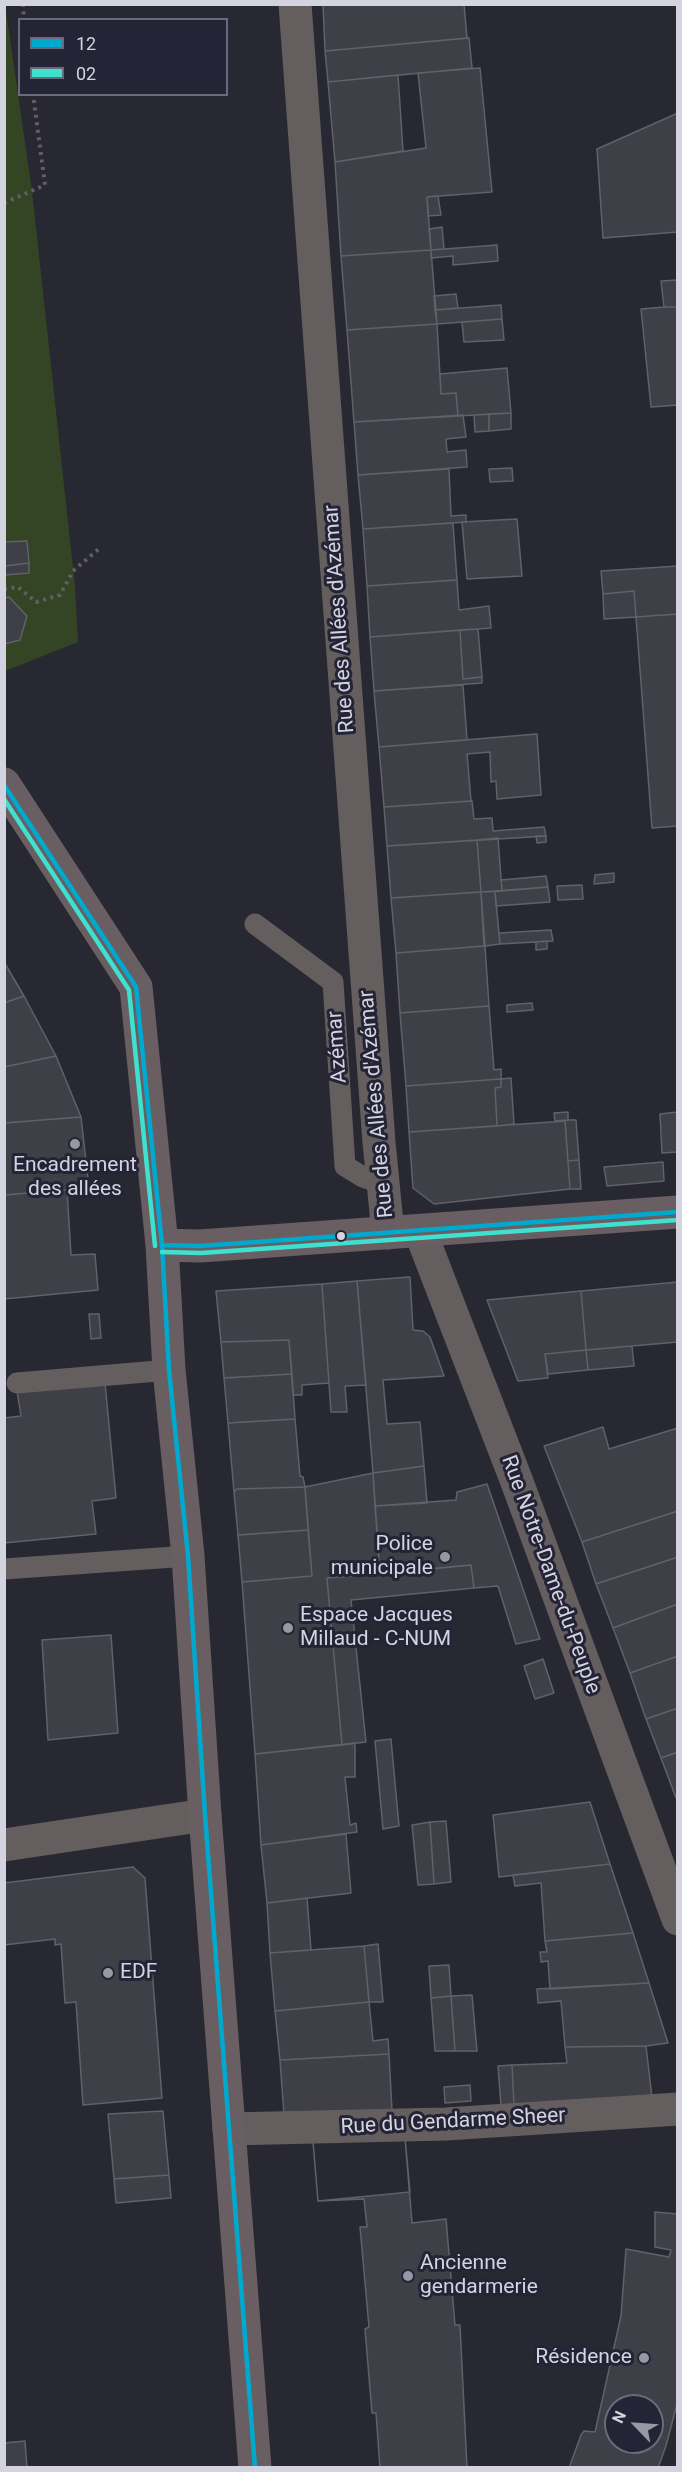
<!DOCTYPE html>
<meta charset="utf-8">
<style>
body{margin:0}
#map{position:relative;width:682px;height:2472px;overflow:hidden;background:#282832;font-family:Roboto,sans-serif}
canvas{display:block}
.frame{position:absolute;inset:0;border:6px solid #d3d4e0;pointer-events:none}
.legend{position:absolute;left:18px;top:18px;width:210px;height:78px;box-sizing:border-box;background:#242436;border:2px solid #6a6a7a;margin:0;padding:8px 10px;list-style:none;font-size:18px;color:#d3d4e0}
.legend li{display:flex;align-items:center;gap:12px;height:30px}
.legend b{width:30px;border:2px solid #6a6a7a}
.north{position:absolute;left:604px;top:2394px;width:60px;height:60px;box-sizing:border-box;background:#242436;border:2px solid #6a6a7a;border-radius:50%;rotate:295deg;font-size:16px;font-weight:700;line-height:24px;text-align:center;color:#d3d4e0}
.north::after{content:'';display:block;margin:auto;width:21px;height:27px;background:#9798a3;clip-path:polygon(50% 0,100% 100%,50% 72%,0 100%)}
</style>
<div id="map">
<canvas width="682" height="2472"></canvas>
<div class="frame"></div>
<ul class="legend">
<li><b style="height:8px;background:#00a9ce"></b>12</li>
<li><b style="height:8px;background:#40e0d0"></b>02</li>
</ul>
<div class="north">N</div>
</div>
<script>
const c = document.querySelector('canvas').getContext('2d');
c.lineJoin = 'round';
function fill(path, color) { c.fillStyle = color; c.fill(path, 'evenodd'); }
function trace(path, color, width, dash) { c.strokeStyle = color; c.lineWidth = width; c.lineCap = dash ? 'butt' : 'round'; c.setLineDash(dash || []); c.stroke(path); }
function drawText(font, color, halo, rows, align = 'center') {
  c.font = font + ' Roboto,sans-serif'; c.lineWidth = 6; c.setLineDash([]); c.textBaseline = 'middle'; c.strokeStyle = halo; c.fillStyle = color; for (const [text, x, y, turn = 0] of rows) {
    c.save(); c.translate(x, y); c.rotate((+turn || 0) * Math.PI / 180); c.textAlign = isNaN(turn) ? turn : align; if (halo) c.strokeText(text, 0, 0); c.fillText(text, 0, 0); c.restore();
  }
}
const green = new Path2D(`
 M5 4 32 191 75 586 78 642 5 671Z`);
const building = new Path2D(`
 M323 4H464L467 38 325 51Z
 M469 38 472 68 328 82 325 51Z
 M480 68 492 192 427 197 431 250 341 256 335 162 426 148 418 73Z
 M398 75 403 151 335 162 328 82Z
 M678 113V232L603 238 597 149Z
 M438 196 441 215 428 216 427 197Z
 M442 227 444 249 431 250 429 229Z
 M497 245 498 261 453 265V256L431 258V250Z
 M431 250 437 324 347 330 341 256Z
 M678 280V307H664L661 281Z
 M456 294 458 308 435 310 434 296Z
 M501 305 502 319 437 324 435 310Z
 M664 307H678V405L651 407 641 309Z
 M502 319 504 340 464 342 462 322Z
 M437 324 441 394 456 393 458 416 354 422 347 330Z
 M507 368 511 413 458 416 456 393 441 394 440 374Z
 M511 413V429L489 431V414Z
 M489 414V431L475 432 474 415Z
 M463 415 466 437 446 439 447 452 466 450 467 467 358 475 354 422Z
 M512 468 513 481 490 482 489 469Z
 M449 469 451 516 466 515V522L363 529 358 475Z
 M517 519 522 576 467 579 462 522Z
 M453 523 457 580 367 586 363 529Z
 M27 541 29 563 5 566 4 542Z
 M29 563V573L5 575V566Z
 M678 566V614L636 617 634 591 603 594 601 571Z
 M457 580 459 610 489 606 491 628 370 637 367 586Z
 M634 591 636 617 604 619 603 594Z
 M9 597 27 616 20 640 4 644V598Z
 M678 614V826L652 828 636 617Z
 M478 629 482 677 463 679 460 630Z
 M460 630 463 679 482 677V683L374 691 370 637Z
 M463 685 467 740 379 747 374 691Z
 M537 734 541 795 497 799 496 781 491 782 490 752 467 754 471 801 384 807 379 747Z
 M472 801 474 819 492 818 493 831 544 827 546 836 387 846 384 807Z
 M536 836H546V842L537 843Z
 M498 838 502 891 481 892 477 840Z
 M477 840 481 892 391 898 387 846Z
 M614 873V882L594 884 595 875Z
 M546 876 548 887 502 891 501 880Z
 M582 885 583 899 558 900 557 886Z
 M548 887 550 902 496 906 495 891Z
 M495 891 500 944 485 946 481 892Z
 M481 892 484 946 396 953 391 898Z
 M551 930 553 941 500 944 499 933Z
 M547 941V949L536 950V942Z
 M485 946 489 1006 400 1013 396 953Z
 M4 962 24 996 4 1003Z
 M24 996 56 1056 4 1067V1003Z
 M532 1003 533 1010 507 1012V1005Z
 M489 1006 494 1070 501 1069V1079L406 1086 400 1013Z
 M56 1056 81 1117 4 1123V1067Z
 M511 1078 514 1124 497 1126 495 1088 501 1087V1079Z
 M501 1079V1087L495 1088 497 1126 409 1132 406 1086Z
 M568 1112V1120L555 1121 554 1113Z
 M678 1112V1152L662 1153 660 1114Z
 M81 1117 89 1188 4 1195V1123Z
 M568 1120H576L579 1160 568 1161 565 1121Z
 M565 1121 570 1189 434 1204 413 1188 409 1132Z
 M579 1160 581 1189H570L568 1161Z
 M663 1162 664 1181 607 1186 604 1167Z
 M67 1190 71 1255 95 1254 98 1290 4 1299V1195Z
 M410 1277 413 1330 423 1331 430 1337 444 1376 383 1380 387 1424 420 1422 424 1466 373 1473 357 1281Z
 M357 1281 366 1385 345 1386 347 1412H331L322 1284Z
 M678 1282V1342L586 1350 581 1291Z
 M322 1284 329 1383 302 1385V1395H293L289 1340 221 1342 216 1291Z
 M581 1291 586 1350 545 1354 548 1378 518 1381 487 1300Z
 M89 1314H99L101 1338 91 1339Z
 M289 1340 292 1374 224 1378 221 1342Z
 M632 1346 634 1366 588 1370 586 1350Z
 M586 1350 588 1370 548 1374 545 1354Z
 M292 1374 295 1419 228 1423 224 1378Z
 M105 1383 116 1498 92 1501 96 1534 4 1543V1418L21 1416 17 1391Z
 M295 1419 300 1476 303 1477 305 1487 237 1489 234 1492 228 1423Z
 M603 1427 609 1449 678 1428V1511L582 1542 544 1446Z
 M424 1466 427 1503 375 1506 373 1473Z
 M373 1473 380 1574 327 1578 342 1745 255 1754 242 1582 312 1576 305 1487Z
 M487 1484 509 1548 540 1639 516 1644 498 1586 474 1588 471 1565 380 1574 375 1506 456 1500 457 1492Z
 M305 1487 308 1530 238 1535 234 1492 237 1489Z
 M678 1511V1557L596 1584 582 1542Z
 M308 1530 312 1576 242 1582 238 1535Z
 M678 1557V1604L613 1628 596 1584Z
 M471 1565 474 1588 351 1600 366 1742 342 1745 327 1578Z
 M678 1604V1656L630 1673 613 1628Z
 M111 1635 118 1733 48 1740 42 1640Z
 M678 1656V1708L646 1719 630 1673Z
 M543 1659 554 1693 535 1699 524 1666Z
 M678 1708V1752L661 1758 646 1719Z
 M391 1739 399 1826 383 1829 375 1741Z
 M355 1743V1777H345L350 1825 356 1823 357 1832 261 1845 255 1754Z
 M678 1752V1797L676 1798 661 1758Z
 M590 1802 610 1864 499 1877 493 1815Z
 M446 1821 451 1882 434 1884 430 1822Z
 M430 1822 434 1884 418 1885 412 1825Z
 M346 1834 351 1893 267 1903 261 1845Z
 M610 1864 633 1933 545 1941 541 1883 515 1886 513 1875Z
 M133 1867 145 1878 162 2098 83 2105 76 2002 65 2003 61 1944 55 1945V1939L4 1945V1883Z
 M307 1898 311 1950 270 1953 267 1903Z
 M633 1933 649 1983 550 1989 548 1961 541 1962 540 1952H547L545 1941Z
 M378 1944 383 2002H369L364 1946Z
 M364 1946 369 2002 275 2011 270 1953Z
 M449 1965 451 1996 431 1998 429 1966Z
 M649 1983 668 2043 646 2046 565 2047 561 2001 538 2003 537 1989Z
 M472 1995 477 2051H455L451 1996Z
 M451 1996 455 2051H435L431 1998Z
 M369 2002 373 2041 388 2039 389 2054 280 2060 275 2011Z
 M646 2046 652 2098 514 2105 512 2065 567 2063 565 2047Z
 M389 2054 392 2111 284 2115 280 2060Z
 M512 2065 514 2105 501 2106 498 2066Z
 M470 2085 471 2101 445 2103 444 2087Z
 M163 2111 169 2175 114 2179 108 2114Z
 M405 2138 412 2223 446 2219 455 2325H460L467 2468H380L376 2413H372L365 2329 369 2327 360 2227H367L364 2199 318 2201 313 2142Z
 M405 2138 410 2192 318 2201 313 2142Z
 M169 2175 171 2198 116 2203 114 2179Z
 M655 2212 678 2214V2400L666 2446 658 2468H569L581 2435 584 2431 595 2432 621 2316 626 2249 669 2257 671 2250 655 2247ZM616 2406H652V2442H616Z
 M25 2441 27 2468H4V2443Z`);
const path = new Path2D(`
 M23 4 24 20
 M4 203 45 185 33 94
 M4 589 18 587 36 602 60 595 73 571 101 547`);
const lane = new Path2D(`
 M255 924 333 982 345 1166 363 1177 384 1184
 M17 1383 169 1370
 M4 1569 188 1556`);
const street = new Path2D(`
 M295 4 379 1142 388 1233
 M420 1231 517 1482 678 1919
 M4 1845 205 1815
 M229 2129 446 2124 678 2109`);
const secondary = new Path2D(`
 M4 784 136 987 162 1245 169 1370 188 1556 205 1815 255 2468
 M162 1245 200 1246 678 1212`);
const bus1 = new Path2D(`
 M4 785 136 987 162 1245 169 1370 188 1556 205 1815 255 2468
 M162 1245 200 1246 678 1212`);
const bus2 = new Path2D(`
 M4 799 129 990 155 1246
 M162 1252 201 1253 678 1220`);
const markers = [
 [75,1144,6,"#9798a3"],
 [341,1236,5,"#d3d4e0"],
 [445,1557,6,"#9798a3"],
 [288,1628,6,"#9798a3"],
 [108,1973,6,"#9798a3"],
 [408,2276,6,"#9798a3"],
 [644,2358,6,"#9798a3"]
];
const streetNames = [
 ["Rue des Allées d'Azémar",340,619,-94],
 ["Azémar",338,1047,-94],
 ["Rue des Allées d'Azémar",377,1104,-95],
 ["Rue Notre-Dame-du-Peuple",550,1575,70],
 ["Rue du Gendarme Sheer",453,2122,-3]
];
const poiNames = [
 ["Encadrement",75,1166,"center"],
 ["des allées",75,1190,"center"],
 ["Police",433,1545,"right"],
 ["municipale",433,1569,"right"],
 ["Espace Jacques",300,1616],
 ["Millaud - C-NUM",300,1640],
 ["EDF",120,1973],
 ["Ancienne",420,2264],
 ["gendarmerie",420,2288],
 ["Résidence",632,2358,"right"]
];
fill(green, '#334524');
fill(building, '#3f3f48');
trace(building, '#61616a', 1.5);
trace(path, '#625e61', 4, [3, 4.5]);
trace(lane, '#655e5e', 21);
trace(street, '#655e5e', 33);
trace(secondary, '#695f62', 33);
trace(bus1, '#00a9ce', 4.5);
trace(bus2, '#40e0d0', 4.5);
for (const [x, y, r, color] of markers) { const dot = new Path2D(); dot.arc(x, y, r, 0, 2 * Math.PI); c.fillStyle = color; c.fill(dot); trace(dot, '#242436', 2); }
drawText('21px', '#d3d4e0', '#242436', streetNames);
drawText('21px', '#d3d4e0', '#242436', poiNames, 'left');
</script>
